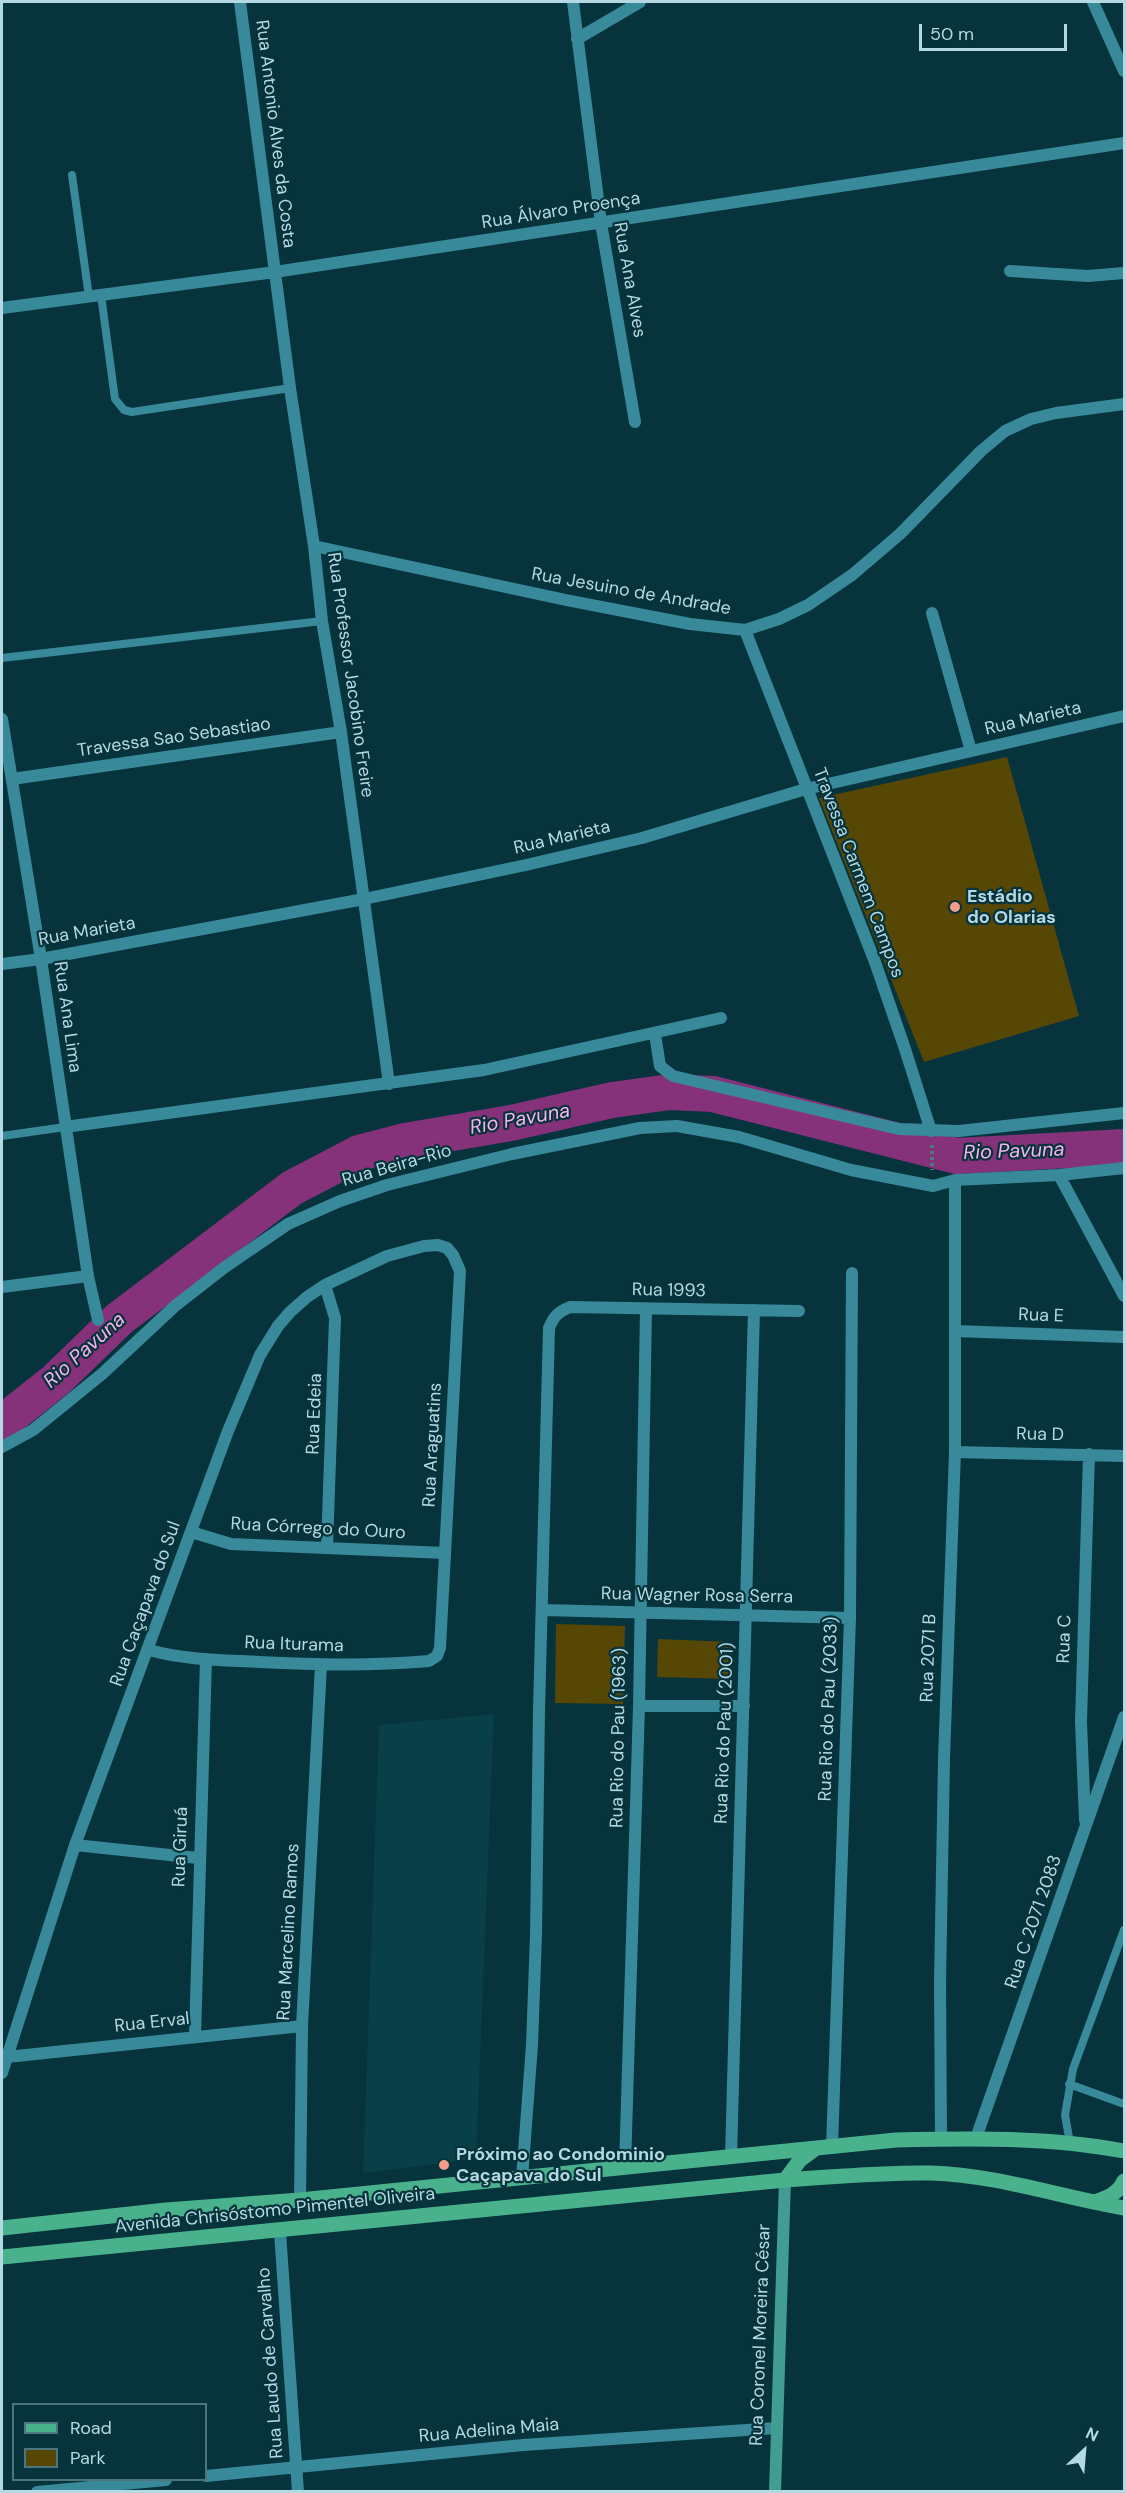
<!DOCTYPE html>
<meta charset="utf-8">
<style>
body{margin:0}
#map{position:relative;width:1126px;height:2493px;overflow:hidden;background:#06333c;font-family:"DM Sans",sans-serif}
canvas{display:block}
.frame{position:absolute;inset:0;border:3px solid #b4d9e2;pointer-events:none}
.legend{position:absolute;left:12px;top:2403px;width:195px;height:78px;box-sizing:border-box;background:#06333c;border:2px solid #4c757e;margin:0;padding:8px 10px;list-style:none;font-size:18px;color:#b4d9e2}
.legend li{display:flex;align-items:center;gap:12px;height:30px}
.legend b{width:30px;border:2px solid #4c757e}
.north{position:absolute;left:1054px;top:2421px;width:60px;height:60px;-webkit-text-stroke:4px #06333c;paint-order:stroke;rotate:26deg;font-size:16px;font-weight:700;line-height:24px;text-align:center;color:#b4d9e2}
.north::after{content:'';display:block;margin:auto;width:21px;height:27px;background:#b4d9e2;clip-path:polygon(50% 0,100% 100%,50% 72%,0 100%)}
.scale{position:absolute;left:919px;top:24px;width:148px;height:27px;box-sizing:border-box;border:3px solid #b4d9e2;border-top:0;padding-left:8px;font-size:18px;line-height:21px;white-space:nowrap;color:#b4d9e2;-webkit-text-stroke:4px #06333c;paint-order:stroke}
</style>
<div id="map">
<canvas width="1126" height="2493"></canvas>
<div class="frame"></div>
<ul class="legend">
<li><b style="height:8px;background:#49b18c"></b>Road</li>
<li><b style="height:16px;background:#574704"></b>Park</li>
</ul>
<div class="north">N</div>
<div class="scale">50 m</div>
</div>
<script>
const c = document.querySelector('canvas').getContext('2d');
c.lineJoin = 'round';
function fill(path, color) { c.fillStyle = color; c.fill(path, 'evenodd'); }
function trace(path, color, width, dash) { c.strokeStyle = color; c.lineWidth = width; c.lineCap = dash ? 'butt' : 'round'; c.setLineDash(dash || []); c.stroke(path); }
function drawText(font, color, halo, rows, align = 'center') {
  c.font = font + ' "DM Sans",sans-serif'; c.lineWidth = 4.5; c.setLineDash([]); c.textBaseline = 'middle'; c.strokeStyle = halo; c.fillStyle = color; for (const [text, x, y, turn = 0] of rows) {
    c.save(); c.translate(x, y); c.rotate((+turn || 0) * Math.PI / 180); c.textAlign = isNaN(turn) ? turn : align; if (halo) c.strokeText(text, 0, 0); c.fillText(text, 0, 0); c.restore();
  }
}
const built = new Path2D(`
 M494 1714 476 2159 363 2173 379 1725Z`);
const green = new Path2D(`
 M1007 757 1079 1016 924 1062 819 798Z
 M556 1624 625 1626 623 1704 555 1703Z
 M658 1639 733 1642 731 1679 657 1677Z`);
const river = new Path2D(`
 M2 1423 56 1380 119 1319 292 1188 359 1153 405 1141 511 1123 612 1100 670 1092 713 1094 957 1156 1124 1147`);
const path = new Path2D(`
 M932 1145V1170`);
const lane = new Path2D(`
 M72 175 89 297
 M101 295 115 399 124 410 132 412 290 388
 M2 658 322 621
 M2 1136 65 1127
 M1069 2084 1124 2104
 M1070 2143 1065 2115 1073 2069 1124 1930`);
const street = new Path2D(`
 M240 2 290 388 314 546 322 621 341 732 389 1084
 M573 2 601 223 635 422
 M1093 2 1124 71
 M577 39 640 2
 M1010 271 1088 276 1124 273
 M2 308 275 272 1124 143
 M314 546 566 600 690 624 745 630 779 619 808 605 852 575 900 534 981 451 1005 431 1031 419 1056 413 1124 404
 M932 613 971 751
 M745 630 875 962 905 1049 931 1131
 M2 719 41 959 88 1276 98 1320
 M12 779 341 732
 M2 964 41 959 364 899 526 865 642 838 806 789 1124 716
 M655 1034 660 1066 673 1076 899 1129 959 1131 1124 1113
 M65 1127 484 1070 721 1018
 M1059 1175 1124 1296
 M325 1285 335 1318 327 1547
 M2 1287 88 1276
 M955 1331 1124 1337
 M2 1447 33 1430 102 1374 175 1306 225 1267 288 1224 340 1201 387 1185 512 1154 640 1128 677 1126 739 1137 851 1170 933 1186 955 1180 1059 1175 1124 1168
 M955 1452 1124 1456
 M191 1532 231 1544 445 1553
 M543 1610 850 1618
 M639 1706H744
 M1085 1820 1081 1722 1089 1454
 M75 1845 198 1858
 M195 2036 206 1659
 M7 2057 302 2026
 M2 2073 75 1845 228 1431 260 1355 278 1326 290 1312 307 1297 325 1285 387 1256 424 1246 438 1245 447 1248 453 1255 460 1271 440 1648 437 1656 429 1661C372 1666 316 1665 259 1662 222 1660 185 1660 149 1650
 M976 2138 1124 1717
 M941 2139 940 1982 944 1759 955 1452V1180
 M832 2147 850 1618 852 1273
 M731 2157 754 1310
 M625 2167 639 1706 646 1309
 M522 2178 532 2045 536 1935 539 1710 549 1328C554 1316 558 1312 570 1307L799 1311
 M300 2200 302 2026 321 1665
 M280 2232 298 2492
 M206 2476 523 2445 776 2428
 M37 2492 166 2480`);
const secondary = new Path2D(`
 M775 2492 785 2180`);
const primary = new Path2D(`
 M785 2180 800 2160 815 2149
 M1094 2202C1107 2198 1118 2194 1124 2181
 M2 2228 166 2210 300 2200 896 2140C973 2138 1049 2137 1124 2151
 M2 2257 785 2180C833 2177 882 2172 931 2173 997 2175 1060 2197 1124 2208`);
const markers = [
 [955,907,6,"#f49e8a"],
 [444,2165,6,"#f49e8a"]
];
const streetNames = [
 ["Rua Antonio Alves da Costa",275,134,83],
 ["Rua Álvaro Proença",561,211,-9],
 ["Rua Ana Alves",629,280,80],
 ["Rua Jesuino de Andrade",631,592,10],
 ["Rua Professor Jacobino Freire",350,675,82],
 ["Rua Marieta",1033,719,-13],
 ["Travessa Sao Sebastiao",174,738,-8],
 ["Rua Marieta",562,838,-13],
 ["Travessa Carmem Campos",858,873,69],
 ["Rua Marieta",87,932,-10],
 ["Rua Ana Lima",67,1017,82],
 ["Rua Beira-Rio",397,1166,-16],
 ["Rua 1993",669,1291,1],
 ["Rua E",1041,1316,2],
 ["Rua Edeia",315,1414,-88],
 ["Rua D",1040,1435,1],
 ["Rua Araguatins",433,1445,-87],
 ["Rua Córrego do Ouro",318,1529,3],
 ["Rua Wagner Rosa Serra",697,1596,1],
 ["Rua Caçapava do Sul",146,1604,-70],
 ["Rua C",1065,1639,-88],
 ["Rua Iturama",294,1645,2],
 ["Rua 2071 B",929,1658,-88],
 ["Rua Rio do Pau (2033)",829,1709,-88],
 ["Rua Rio do Pau (2001)",725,1733,-88],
 ["Rua Rio do Pau (1963)",619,1738,-89],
 ["Rua Giruá",181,1847,-88],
 ["Rua C 2071 2083",1034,1922,-71],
 ["Rua Marcelino Ramos",289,1932,-87],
 ["Rua Erval",152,2023,-6],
 ["Avenida Chrisóstomo Pimentel Oliveira",275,2211,-6],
 ["Rua Coronel Moreira César",761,2335,-88],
 ["Rua Laudo de Carvalho",271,2363,-94],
 ["Rua Adelina Maia",489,2431,-5]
];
const poiNames = [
 ["Estádio",967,897],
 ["do Olarias",967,918],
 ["Próximo ao Condominio",456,2155],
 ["Caçapava do Sul",456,2176]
];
const waterNames = [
 ["Rio Pavuna",520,1120,-10],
 ["Rio Pavuna",1014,1152,-2],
 ["Rio Pavuna",85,1351,-42]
];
fill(built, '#093f49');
fill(green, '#574704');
trace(river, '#86327a', 36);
trace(path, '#4f7982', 4, [3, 3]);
trace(lane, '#388999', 8);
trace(street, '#388999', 12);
trace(secondary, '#419d92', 12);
trace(primary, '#49b18c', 15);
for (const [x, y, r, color] of markers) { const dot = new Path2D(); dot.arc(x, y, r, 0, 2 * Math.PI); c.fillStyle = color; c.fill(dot); trace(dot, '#06333c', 2); }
drawText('18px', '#b4d9e2', '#06333c', streetNames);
drawText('bold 18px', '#b4d9e2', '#06333c', poiNames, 'left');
drawText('italic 20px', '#f8b4ea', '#06333c', waterNames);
</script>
